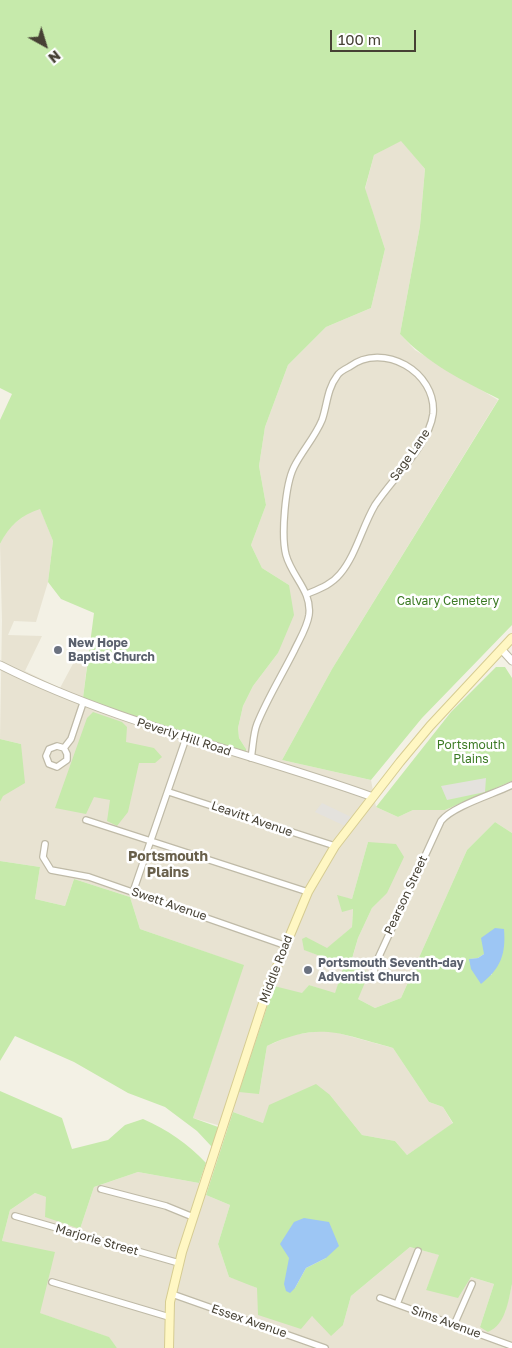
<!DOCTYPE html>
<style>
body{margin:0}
#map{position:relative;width:512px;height:1348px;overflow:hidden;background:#f3f1e5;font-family:"Golos Text",sans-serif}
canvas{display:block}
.north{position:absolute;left:20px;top:20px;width:50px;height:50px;-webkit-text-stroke:4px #fff;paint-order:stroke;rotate:141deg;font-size:14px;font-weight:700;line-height:20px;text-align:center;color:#464134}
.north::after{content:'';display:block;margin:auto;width:18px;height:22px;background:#464134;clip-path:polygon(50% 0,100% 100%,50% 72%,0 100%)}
.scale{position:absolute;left:330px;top:30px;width:86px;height:22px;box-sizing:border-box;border:2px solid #464134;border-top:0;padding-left:6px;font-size:15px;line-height:18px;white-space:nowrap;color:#464134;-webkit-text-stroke:4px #fff;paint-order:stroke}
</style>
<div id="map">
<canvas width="512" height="1348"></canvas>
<div class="north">N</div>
<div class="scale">100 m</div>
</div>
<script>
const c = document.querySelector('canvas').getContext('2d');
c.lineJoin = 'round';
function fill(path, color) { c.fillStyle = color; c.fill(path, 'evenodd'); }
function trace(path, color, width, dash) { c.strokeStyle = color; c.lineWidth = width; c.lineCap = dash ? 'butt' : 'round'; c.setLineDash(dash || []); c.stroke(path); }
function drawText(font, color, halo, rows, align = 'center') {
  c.font = font + ' "Golos Text",sans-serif'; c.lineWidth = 5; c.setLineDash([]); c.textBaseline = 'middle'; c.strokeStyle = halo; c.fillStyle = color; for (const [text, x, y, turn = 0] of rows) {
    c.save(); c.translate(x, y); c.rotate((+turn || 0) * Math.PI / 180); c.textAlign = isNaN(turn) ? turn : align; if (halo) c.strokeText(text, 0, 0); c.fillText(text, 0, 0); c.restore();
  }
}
const residential = new Path2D(`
 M401 140 425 169 420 226 400 334 415 350 498 400 332 669 282 760 371 780 376 807 398 817 413 810H445L512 781V833L495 822 467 850 401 998 375 1008 358 999 351 963 358 938 372 908 387 892 368 842 352 899 337 896 353 908 352 927 327 949 307 938 305 950 344 965 335 994 309 985 302 994 274 987 259 1094 267 1046 292 1035 327 1030 393 1048 429 1102 443 1107 453 1124 407 1155 395 1141 362 1135 330 1095 263 1123 233 1112 228 1128 193 1118 243 965 140 929 130 897 74 879 65 906 35 899 40 867 0 861V802L21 744 0 739 2 620 0 544 7 529 28 513 40 508 53 541 48 582 36 622 14 621 8 635 42 636 25 671 60 688 75 660 88 657 83 698 246 749 239 738 238 728 243 706 253 686 278 653 289 585 262 568 251 545 266 505 259 466 265 427 288 365 326 327 371 308 385 249 365 189 374 155Z
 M138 1172 199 1183 206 1195 230 1205 218 1244 229 1277 245 1282 311 1316 343 1325 351 1296 410 1247 440 1255 426 1290 471 1277 494 1284 480 1327 505 1313 512 1284V1348H117L108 1337 39 1313 2 1241 10 1210 35 1193 46 1197 80 1229 94 1187Z`);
const green = new Path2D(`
 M0 0H512V625L422 718 371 780 282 760 332 669 499 399C463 381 427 363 400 334L420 226 425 169 401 141 374 155 365 188 385 249 371 308 326 327 288 365 265 427 259 466 266 505 251 545 262 568 289 585 294 615 278 653 253 686 243 706 238 728 239 738 246 749V752L211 743 83 698 94 613 61 599 48 582 53 541 40 509C21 515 9 526 0 544V420L12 394 0 388Z
 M496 667H505L512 678V781L445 810H413L398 817 376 807 451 712Z
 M93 712 122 722 127 727 126 742 154 748 162 757 155 763H139L128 812 117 826 107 821 110 800 94 797 86 814 55 808 87 718Z
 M0 739 21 744 25 783 3 796 0 802Z
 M495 822 512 833V1284C508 1302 506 1324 488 1332L480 1327 494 1284 471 1277 458 1298 426 1290 439 1255 410 1247 351 1296 343 1325 331 1336 312 1316 301 1329 258 1315 257 1288 229 1277 218 1244 230 1205 206 1195 233 1112 263 1123 269 1105 316 1084 330 1095 362 1135 395 1141 407 1155 453 1123 443 1107 429 1102 393 1048C340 1034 320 1021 267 1046L259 1094 239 1092 274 986 302 993 309 985 335 993 344 965 304 950 302 939 306 937 327 948 352 927 353 909 342 912 337 895 352 899 368 842 396 844 404 857 387 893 372 908 358 938 351 962 369 973 358 999 375 1008 401 998 467 850ZM484 947 492 975 470 959 478 958 484 954ZM289 1258H326L306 1268 295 1288Z
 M0 861 40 867 35 899 65 906 74 879 130 897 140 929 244 965 193 1118 218 1127 212 1147 197 1131 165 1107 128 1093 74 1062 15 1036 0 1061Z
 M0 1091 62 1118 72 1149 108 1140 125 1125 143 1119C168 1130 187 1143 206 1163L199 1183 138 1172 94 1187 80 1229 45 1217 46 1197 35 1193 10 1210 2 1241 55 1252 40 1313 109 1337 117 1348H0Z`);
const parking = new Path2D(`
 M486 778 485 792 447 800 441 786Z
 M322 803 351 817 345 826 315 812Z`);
const water = new Path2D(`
 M495 928 504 929C506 954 501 968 481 984L471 969 469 959 478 958 484 954 481 938Z
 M304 1218 329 1222 339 1246 326 1258 306 1268 295 1288 290 1293 286 1291 284 1284 289 1258 280 1244 294 1222Z`);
const minor = new Path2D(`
 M64 748 57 746 49 749 46 756 49 764 57 767 67 760V754L64 748 71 739 83 703
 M251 758C253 748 253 734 257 724 267 699 282 675 294 651 299 640 307 628 309 615 312 591 292 577 286 555 281 536 285 485 294 467 302 451 315 437 322 420 327 406 327 389 337 376 339 372 345 369 349 367 383 341 437 372 433 414 429 445 392 479 375 505 362 527 356 555 340 574 331 585 319 589 307 594
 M169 792 335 846
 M86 820 308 892
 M45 844 43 857 51 870 89 877 284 945
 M133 892 186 738
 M374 976 375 965 441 821C453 806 494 794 512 785
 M101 1189 166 1206 193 1217
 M15 1216 179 1263
 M52 1282 169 1317
 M172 1294 325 1348
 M380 1298 512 1346
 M397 1304 418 1251
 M454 1325 472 1284`);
const tertiary = new Path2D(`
 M502 650 512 661
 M0 665C119 725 249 752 373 797`);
const secondary = new Path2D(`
 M169 1348 170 1302 182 1252 268 988 308 892 335 846 400 762 430 726 512 638`);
const markers = [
 [58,650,5,"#6b7280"],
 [308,970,5,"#6b7280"]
];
const streetNames = [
 ["Sage Lane",410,455,-55],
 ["Peverly Hill Road",184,737,18],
 ["Leavitt Avenue",252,819,19],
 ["Pearson Street",406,895,-65],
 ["Swett Avenue",169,904,19],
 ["Middle Road",276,969,-69],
 ["Marjorie Street",97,1240,16],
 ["Essex Avenue",249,1321,19],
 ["Sims Avenue",446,1322,20]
];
const parkNames = [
 ["Calvary Cemetery",448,601],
 ["Portsmouth",471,745],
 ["Plains",471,759]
];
const worshipNames = [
 ["New Hope",68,643],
 ["Baptist Church",68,657],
 ["Portsmouth Seventh-day",318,963],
 ["Adventist Church",318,977]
];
const neighbourhoodNames = [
 ["Portsmouth",168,857],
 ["Plains",168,873]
];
fill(residential, '#e8e3d2');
fill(green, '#c6eaab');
fill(parking, '#e4e2dd');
fill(water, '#9dc6f4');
trace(minor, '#bfbaa7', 8);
trace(tertiary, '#bfbaa7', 9);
trace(secondary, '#d6cc92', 10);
trace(minor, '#fff', 5.5);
trace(tertiary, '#fff', 7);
trace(secondary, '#fff7c3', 8);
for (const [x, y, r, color] of markers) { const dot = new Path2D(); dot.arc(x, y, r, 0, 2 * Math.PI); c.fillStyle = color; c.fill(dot); trace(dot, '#fff', 2); }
drawText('12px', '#464134', '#fff', streetNames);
drawText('12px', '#3b7a24', '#fff', parkNames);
drawText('bold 12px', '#5b616d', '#fff', worshipNames, 'left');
drawText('bold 14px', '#69604b', '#fff', neighbourhoodNames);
</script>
